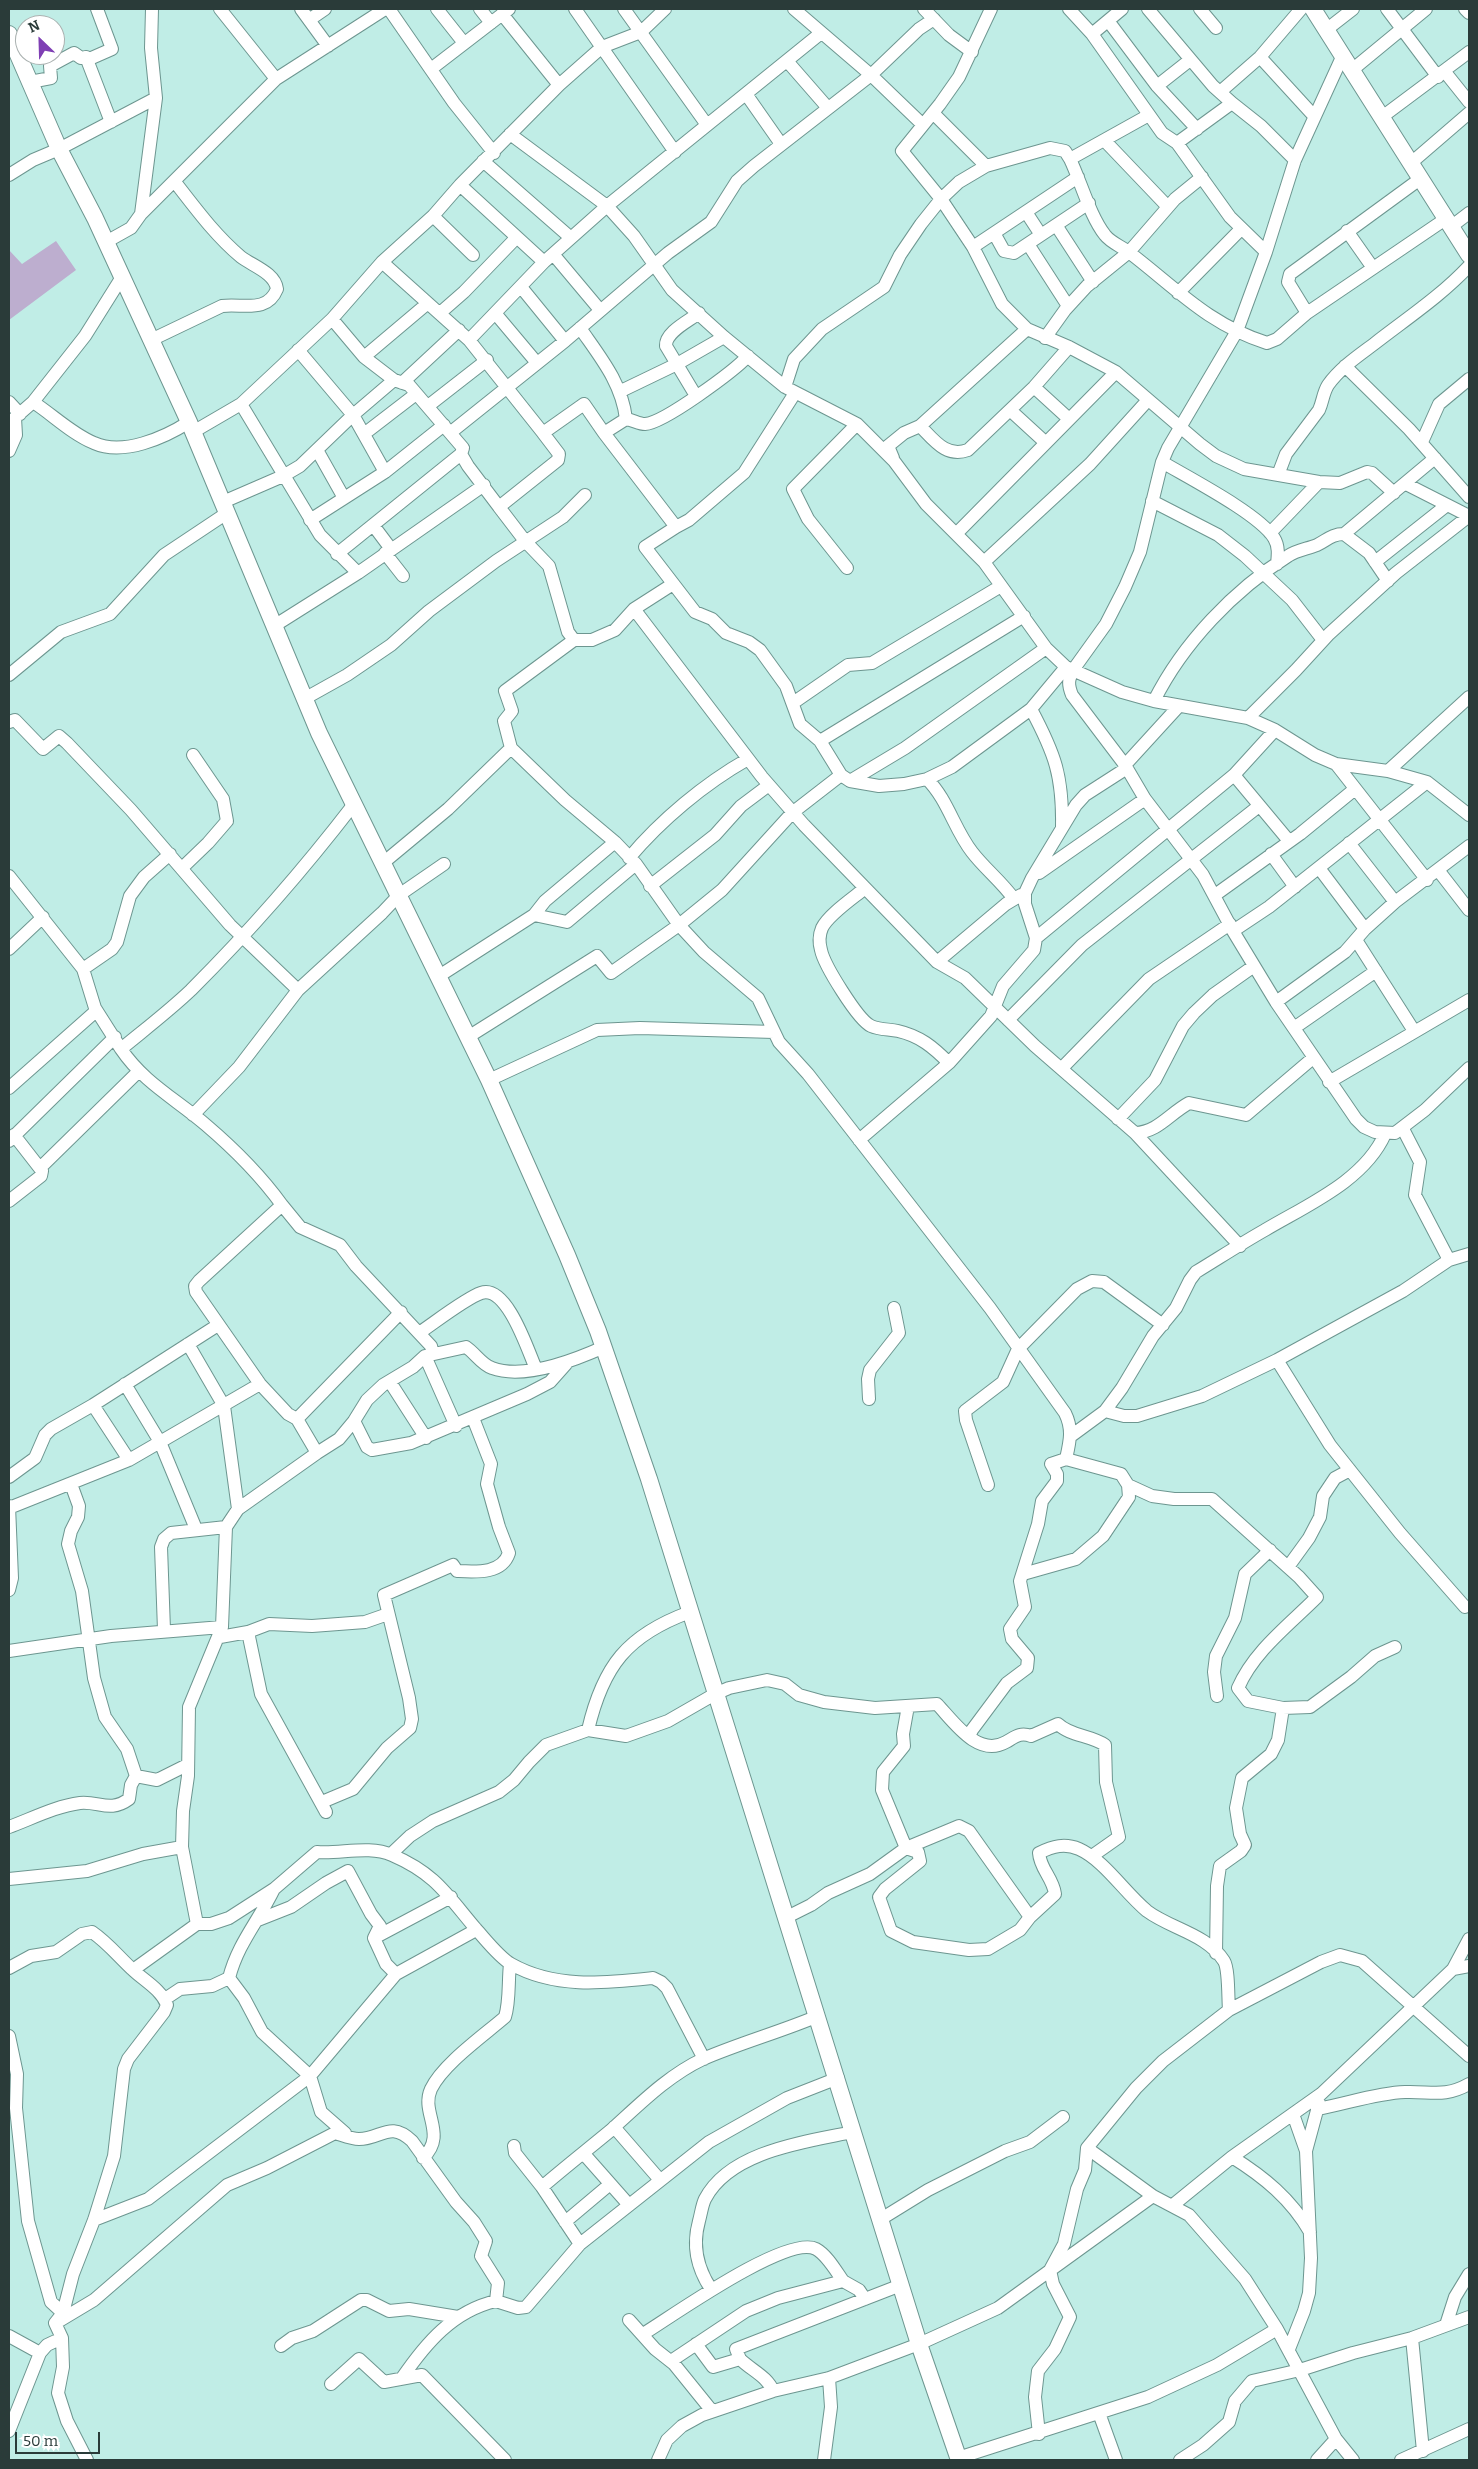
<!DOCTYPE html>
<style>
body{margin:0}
#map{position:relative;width:1478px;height:2469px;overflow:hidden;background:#c0ede6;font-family:Bitter,serif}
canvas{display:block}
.frame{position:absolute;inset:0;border:10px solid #2a3b39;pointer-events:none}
.north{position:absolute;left:15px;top:15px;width:50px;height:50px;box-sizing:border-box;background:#fff;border:1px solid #aab1b0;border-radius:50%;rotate:336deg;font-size:14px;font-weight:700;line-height:20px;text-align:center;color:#2a3b39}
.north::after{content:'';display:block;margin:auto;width:18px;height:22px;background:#7f3fb4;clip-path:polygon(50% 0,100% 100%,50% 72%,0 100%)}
.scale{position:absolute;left:15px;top:2432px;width:85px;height:22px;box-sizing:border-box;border:2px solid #2a3b39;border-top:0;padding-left:6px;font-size:15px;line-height:18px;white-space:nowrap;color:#2a3b39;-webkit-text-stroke:4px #fff;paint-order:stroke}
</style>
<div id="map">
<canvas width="1478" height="2469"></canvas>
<div class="frame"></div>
<div class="north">N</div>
<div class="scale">50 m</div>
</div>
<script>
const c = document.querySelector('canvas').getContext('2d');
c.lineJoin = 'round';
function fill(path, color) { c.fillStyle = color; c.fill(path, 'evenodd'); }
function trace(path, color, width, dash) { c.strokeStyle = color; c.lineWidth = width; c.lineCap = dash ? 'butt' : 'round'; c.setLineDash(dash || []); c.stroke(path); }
const green = new Path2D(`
 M56 241 76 270 9 320V250L22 264Z`);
const minor = new Path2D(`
 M220 9 276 79
 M301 9 328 46
 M389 9 454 103 494 153
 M437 9 464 43
 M480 9 491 23
 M575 9 675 152
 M624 9 707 125
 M794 9 871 75 923 125
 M924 9 949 35 972 52
 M991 9 959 77 940 104 902 151 941 199 973 247 1002 304 1027 329 1069 347 1116 372 1200 444 1216 456 1244 469 1319 482 1340 483 1367 472 1372 473 1394 493
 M1069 9 1092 34 1162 133 1177 143 1230 217 1266 252
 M1148 9 1213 86 1232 103 1177 143
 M1200 9 1216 28
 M1387 9 1438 77
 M1465 9 1469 13
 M502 14 559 85
 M309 20 325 9
 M1109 22 1157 86 1197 129
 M1326 30 1353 9
 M1092 34 1122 9
 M1343 55 1295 160 1266 252 1237 331 1168 448 1162 462 1140 552 1125 587 1106 624 1073 670C1068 680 1068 685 1072 695L1125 765 1145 799 1203 875 1233 931 1276 1002 1356 1119 1364 1127 1375 1132 1395 1133 1425 1110 1469 1068
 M1260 57 1314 116
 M87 60 112 49 97 9
 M787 61 828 108
 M431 69 509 9
 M1352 70 1426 9
 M1445 72 1469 102
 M30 82 51 78 50 66 74 53 81 58 86 57 111 122
 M1157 86 1190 60
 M1220 92 1260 57 1301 9
 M746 94 781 144
 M1232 103 1261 126 1295 160
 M933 113 986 166
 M1149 115 1070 159C1081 182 1090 216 1105 235 1111 243 1123 247 1130 253 1177 289 1208 324 1267 343L1277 339 1307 313 1447 218
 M1382 117 1469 52
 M510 134 607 206 634 236 672 290 724 337 785 387 857 424 894 461 926 504 984 562 1046 648 1066 667 1122 692 1154 701 1248 718 1275 730 1315 755 1336 764 1388 771 1427 782 1469 815
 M1105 141 1168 207
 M483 161 571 238
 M1411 163 1469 113
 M9 175 33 160 59 149 156 98
 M460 185 544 262
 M1026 212 1041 235
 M141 214 276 79 385 9
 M433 216 473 255
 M1056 225 1093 282
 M1452 226 1469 213
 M1347 231 1373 268
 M994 233 1004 251 1014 253 1089 203
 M106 242 131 228 141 214 156 98 151 48 152 9
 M1028 244 1068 306
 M973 247 1078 177
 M553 254 600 310
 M382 262 469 340 543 433
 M521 287 565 341
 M1178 293 1241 229
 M440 313 464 292 517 237
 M495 313 537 363
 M1307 313 1288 282 1290 274 1420 179
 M332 319 364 357 394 380 409 385 463 448 461 454 468 466 499 507 558 460 559 454 543 433 584 404 604 433 626 419C633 420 639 424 645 424 664 423 734 371 748 356
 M580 328C600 357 622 383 626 419
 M1045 338 1065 310 1087 286 1129 252 1175 199 1202 177
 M151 340 222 306C242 303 267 314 277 289 275 273 253 266 241 257 215 235 196 209 175 182
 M469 340 544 262 607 206 821 33
 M298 350 353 415 385 472
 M364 357 428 303
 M1345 366 1409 429 1469 497
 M402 383 459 330
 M785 387 794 359 822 329 884 287 900 255 921 224 941 199 959 182 986 166 1050 148 1065 151 1070 159
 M1034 387 1069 419
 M621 391 677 364 724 337
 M696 396 666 346C665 332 689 321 699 313
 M9 402 20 414
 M33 402C53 415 72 434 94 443 123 456 164 438 189 422
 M241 404 320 535 358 573
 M428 406 487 360
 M1010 410 1046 443
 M9 423 33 402 85 336 122 277
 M920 426C934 440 946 458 968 450L1034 387 1069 347
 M193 432 241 404 332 319 382 262 433 216 460 185 559 85 602 47 641 32 665 9
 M450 433 565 341 668 253 711 222 737 181 754 166 871 75 919 29 934 19
 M604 433 676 527 689 520 744 473 795 393
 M364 434 416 394
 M1422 442 1439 404 1469 379
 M317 450 344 498
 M9 451 16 435 15 418
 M893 458 888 446 904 433 920 426 1027 329
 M1162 462C1189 478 1259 514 1274 538 1279 546 1278 555 1277 564
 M1278 475 1286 454 1319 410C1323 401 1323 393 1328 385 1340 368 1358 356 1374 344 1406 319 1441 296 1469 266
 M1406 484 1469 516
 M1152 501 1218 535 1245 556 1292 600 1323 640
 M223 502 283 476 300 466 353 415 394 380
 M499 507 525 541 549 566 568 632 574 640
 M310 520 385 472 444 425
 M373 525 391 549
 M676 527 645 547 695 612 712 619 726 633 749 642 760 650 786 686 800 724 820 741 841 775 850 781 879 786 904 784 927 779 952 767 1031 709 1066 667
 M1270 533 1319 482
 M956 534 1116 372
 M1344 534 1435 458
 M385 553 403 576
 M337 554 461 454
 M984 562 1090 464 1148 400
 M1375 562 1447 505
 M847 568 808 519 793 489 857 424
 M634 609 762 777 804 825 937 962 965 978 1035 1046 1135 1133 1240 1246
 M274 626 358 573 484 485
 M9 675 61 632 110 614 164 555 227 513
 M304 699 347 675 391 645 429 611 496 561 563 517 585 495
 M1154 701C1183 643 1234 590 1288 556 1297 550 1307 549 1317 545 1327 540 1332 534 1344 534L1369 553 1388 581
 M793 703 848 665 872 663 1001 586
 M1031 709C1055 754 1063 776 1062 828
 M1248 718 1296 670 1329 634 1396 573 1469 516
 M9 722 15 720 43 749 59 736 67 743 131 810 230 925 298 990 239 1067 193 1115
 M820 741 1024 616
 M511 748 565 800 615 842 636 864 679 925 704 952 758 998 779 1042 808 1074 990 1308 1065 1413C1073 1429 1070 1441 1066 1459
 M1336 764 1427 880
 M1125 765 1178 707
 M1388 771 1469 697
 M1234 775 1289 841
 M927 779C948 800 954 829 972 852 985 869 1001 881 1014 899
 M850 781 905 748 1046 648
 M1349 843 1395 902
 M1271 854 1295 887
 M629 858C661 820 704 784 748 759
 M383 863 448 809 511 748 504 721 512 711 505 691 574 640H592L615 630 634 609 673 584
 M182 868 208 843 227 821 223 799 193 755
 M1319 868 1365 929
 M1438 870 1469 910
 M1039 873 1145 799
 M9 876 83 969 95 1008 121 1049C144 1030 169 1011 191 990 249 932 304 869 354 804
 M650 886 715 835 741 806 769 785
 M864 889C853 898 828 915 822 928 819 935 819 943 821 950 824 965 858 1020 871 1026 880 1030 889 1029 898 1031 920 1036 933 1047 949 1063
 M1215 895 1300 834 1355 789
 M534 915 545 901 615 842
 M1233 931 1269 907 1427 782
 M1036 938 1234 775 1275 730
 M1356 940 1414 1031
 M9 949 43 917
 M937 962 1006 904 1021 895
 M83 969 112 949 117 942 130 896 144 877 170 854
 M439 976 534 915 567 922 636 864
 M298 990 382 913 399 895 444 864
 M1276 1002 1345 952 1365 929 1395 902 1469 846
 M1008 1020 1082 945 1259 806
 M1294 1028 1376 971
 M468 1037 597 956 611 973 679 925 722 890 792 813 841 775
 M121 1049C144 1083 176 1099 206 1125 233 1148 261 1176 282 1205L199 1281 195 1286 196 1292 260 1384 288 1414 297 1419 317 1453 339 1439 354 1421 367 1400 383 1385 413 1367 425 1356 466 1347C475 1353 482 1365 492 1368 524 1380 575 1360 604 1347
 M1062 1068 1149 979 1230 924
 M489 1080 597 1030 640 1028 774 1032
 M1329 1082 1469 1000
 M9 1088 96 1011
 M1118 1119 1155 1080 1183 1026 1194 1013 1213 995 1254 966
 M1403 1129 1420 1162 1415 1195 1449 1260
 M1135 1133C1158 1132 1169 1114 1189 1103L1246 1115 1313 1058
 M859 1140 949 1063 991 1016 1003 986 1034 950 1036 938 1025 904V893L1032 878 1076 805 1085 795 1127 768
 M9 1141 115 1037
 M41 1167 139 1071
 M9 1201 41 1176 42 1171 14 1135
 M282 1205 300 1227 340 1245 356 1266 431 1346 433 1354
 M419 1333C434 1323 466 1298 481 1293 507 1284 528 1351 536 1369
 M188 1344 224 1406 238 1509
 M425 1356 456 1426
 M1277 1360 1330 1445 1400 1533 1465 1607
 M390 1382 426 1438
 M125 1384 160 1442 196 1529
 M869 1399 868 1379 870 1370 899 1333 894 1308
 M93 1405 129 1460
 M1105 1411 1124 1416H1137L1202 1396 1277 1360 1403 1291 1449 1260 1469 1254
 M297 1419 401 1312
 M354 1421 367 1447 372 1450 411 1443 527 1394 550 1382 566 1364
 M1071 1436 1105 1411 1122 1388 1153 1336 1176 1308 1190 1280 1196 1272C1219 1258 1242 1243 1265 1230 1307 1205 1364 1181 1385 1134
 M9 1477 35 1458 45 1435 51 1429 93 1405 218 1325
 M988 1485 966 1420 965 1411 1003 1382 1018 1349 1077 1289 1092 1281 1104 1282 1163 1325
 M1128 1485 1152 1496 1174 1499H1212L1299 1577 1317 1597C1289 1625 1254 1651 1238 1688L1248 1701 1283 1708 1310 1707 1351 1677 1375 1656 1395 1647
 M9 1506 12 1578 9 1590
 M9 1508 129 1460 260 1384
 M1288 1567 1309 1538 1320 1517 1323 1496 1335 1478 1350 1470
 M164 1630 161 1547 164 1539 171 1533 226 1527
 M248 1632 269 1624 312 1626 365 1622 388 1614
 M220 1637 248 1632 261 1694 326 1812
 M9 1651 111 1636 222 1627
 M1217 1696 1214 1672 1216 1656 1235 1618 1245 1574 1270 1550
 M908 1706 903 1734 904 1746 883 1772 882 1790 906 1848 918 1852 920 1861 885 1889 879 1897 891 1931 913 1942 969 1950 988 1949 1020 1930 1030 1917 1055 1894C1053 1878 1040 1869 1039 1853 1053 1846 1065 1843 1079 1849 1104 1860 1125 1893 1147 1911 1171 1929 1207 1934 1224 1961 1229 1969 1228 1999 1229 2010
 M588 1730C603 1666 627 1635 690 1612
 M969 1737 972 1730 1007 1683 1027 1668 1028 1658 1012 1639 1010 1629 1025 1607 1020 1581 1038 1524 1042 1501 1057 1481V1474L1051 1464 1066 1459 1121 1474 1128 1485 1129 1497 1103 1536 1076 1559 1023 1574
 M136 1776 157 1780 187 1765
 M322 1802 353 1789 387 1748 410 1728 412 1719 409 1698 384 1595 453 1565 457 1571C477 1572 502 1574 509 1553L499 1527 487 1484 491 1464 473 1418
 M9 1827C31 1819 56 1806 80 1803 99 1801 110 1813 129 1799L131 1785 136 1776 127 1749 105 1717 94 1678 82 1591 68 1544 71 1531 78 1517 79 1506 71 1484
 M391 1854 410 1836 433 1821 499 1792 514 1780 529 1762 546 1745 588 1730 626 1736 668 1721 715 1694 729 1688 767 1680 785 1684 799 1695 824 1702 875 1708 937 1704C954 1722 978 1758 1006 1742 1015 1737 1020 1732 1031 1736L1058 1724C1070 1736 1090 1735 1105 1745L1106 1782 1119 1837 1092 1856
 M9 1879 87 1871 143 1854 182 1847
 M785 1918 811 1905 828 1893 870 1874 906 1848 959 1826 969 1831 1030 1917
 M258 1920 291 1907 326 1883 348 1871 371 1914 380 1926 374 1938
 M197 1924 182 1847 183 1811 188 1776 189 1707 222 1627 226 1527 238 1509 317 1453
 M374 1938 386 1964 396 1974 476 1930
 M374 1938 451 1897
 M1216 1953 1217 1886 1220 1866 1241 1851 1245 1845 1240 1834 1236 1808 1242 1778 1271 1754 1278 1740 1283 1708
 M9 1968 31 1956 56 1952 82 1934 92 1932C108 1943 118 1956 132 1969 143 1980 161 1989 167 2005L164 2012 128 2059 124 2069 114 2156 94 2220 73 2274 63 2313 55 2323 62 2338 63 2367 58 2393 67 2421 87 2460
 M1453 1969 1469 1966
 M133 1970 197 1924H211L229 1918 274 1889 317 1852C341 1854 369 1845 392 1855 436 1874 447 1895 476 1929 486 1940 499 1957 511 1964 555 1989 605 1983 653 1978L661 1982 667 1988 704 2059
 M229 1978 244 1998 262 2032 310 2076 321 2112 345 2133
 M165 1999 180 1989 212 1986 229 1978C238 1943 258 1922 274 1889
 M9 2036 17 2074 16 2108 28 2221 51 2302 63 2313
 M1317 2109C1346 2104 1376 2093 1405 2092 1431 2091 1444 2098 1469 2084
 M614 2127 660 2180
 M514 2146 515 2153 542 2187
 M1087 2148 1153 2196 1189 2215 1245 2279 1277 2329 1336 2439 1353 2460
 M1306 2151 1319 2103
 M584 2154 629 2205
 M1232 2157C1264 2177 1291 2199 1310 2232
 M423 2158C448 2134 420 2113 431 2089 443 2064 483 2036 505 2017 510 2001 508 1981 510 1964
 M1173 2205 1232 2157 1321 2094 1453 1969 1469 1939
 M881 2219 928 2190 1005 2151 1030 2142 1063 2117
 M94 2220 148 2199 310 2076 396 1974
 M565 2222 609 2185
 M580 2244 542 2187C564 2168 587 2150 610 2131 639 2105 667 2076 703 2059 740 2043 780 2032 818 2016
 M711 2289C697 2268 692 2246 699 2221 701 2214 702 2205 705 2199 730 2151 805 2142 853 2132
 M629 2320 655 2349 674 2364 712 2411
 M59 2321 94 2300 227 2185 267 2168 335 2133C342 2135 351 2139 359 2139 381 2139 390 2120 412 2141L456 2202 474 2222 486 2241 481 2256 498 2283 496 2301
 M1446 2325 1455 2297 1469 2274
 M643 2334C671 2317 787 2234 816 2249 827 2255 836 2271 843 2281
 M9 2336 40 2353
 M1412 2338 1423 2451
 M696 2344 713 2367 740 2359C751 2370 768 2377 773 2391
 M281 2346 292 2338 313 2331 361 2300H367L389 2311 409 2309 458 2317
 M1289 2349 1304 2311 1309 2293 1311 2258 1306 2151 1293 2114
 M740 2359 736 2349 901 2285
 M671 2361 746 2311 778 2298 843 2281 859 2290 865 2299
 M402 2378C426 2343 453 2311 496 2301L518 2308 526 2307 580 2244 709 2142 787 2098 838 2078
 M331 2384 359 2359 384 2382 422 2375 505 2460
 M1099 2413 1116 2460
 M9 2431 40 2353 47 2345 62 2338
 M1039 2434 1035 2397 1038 2371 1055 2349 1070 2317 1053 2284 1050 2270 1064 2244 1077 2189 1085 2170 1087 2148 1136 2088 1163 2061 1229 2010 1321 1962 1340 1955 1362 1961 1469 2056
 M958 2458 1148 2397 1217 2365 1277 2329
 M658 2460 667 2440 682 2426 702 2415 773 2391 829 2378 919 2344 998 2308 1153 2196
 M824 2460 831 2407 829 2378
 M1180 2460 1203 2445 1229 2422 1235 2401 1252 2381 1300 2370 1353 2353 1412 2338 1469 2317
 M1317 2460 1336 2439
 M1401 2460 1469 2429`);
const tertiary = new Path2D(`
 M1313 9 1469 255
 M9 34 59 149 95 218 189 422 319 733 489 1080 567 1255 598 1331 649 1479 919 2344 959 2460`);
fill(green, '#bdaecf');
trace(minor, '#6d9690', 14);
trace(tertiary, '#6d9690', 18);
trace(minor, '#fff', 12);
trace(tertiary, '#fff', 16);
</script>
